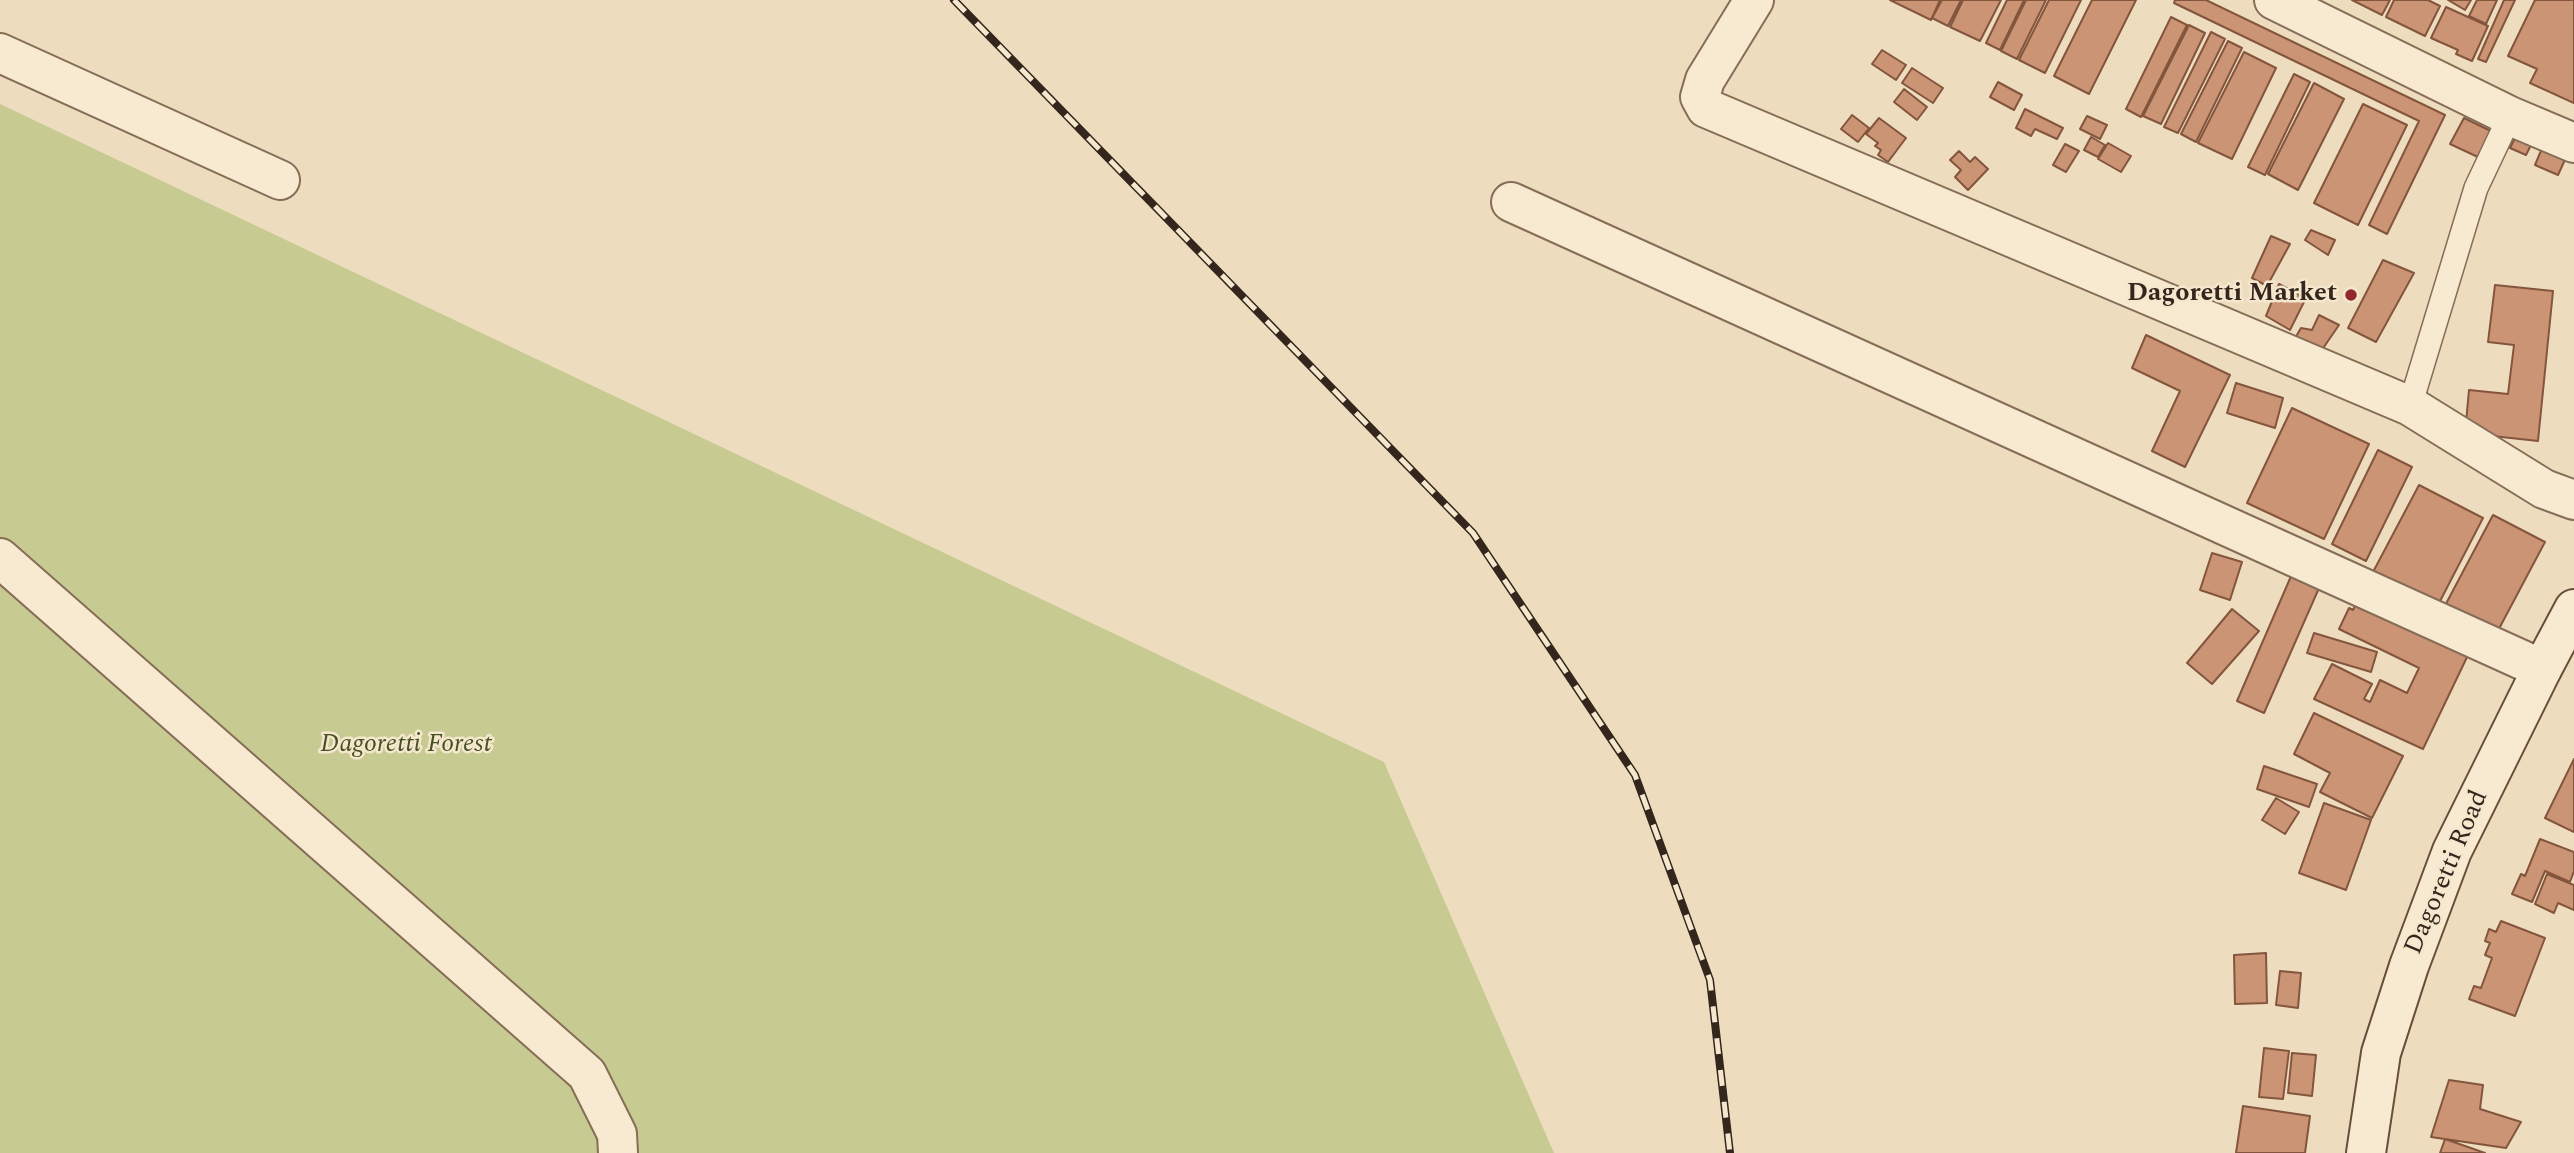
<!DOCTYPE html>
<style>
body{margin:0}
canvas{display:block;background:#edddbe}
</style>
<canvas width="2574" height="1153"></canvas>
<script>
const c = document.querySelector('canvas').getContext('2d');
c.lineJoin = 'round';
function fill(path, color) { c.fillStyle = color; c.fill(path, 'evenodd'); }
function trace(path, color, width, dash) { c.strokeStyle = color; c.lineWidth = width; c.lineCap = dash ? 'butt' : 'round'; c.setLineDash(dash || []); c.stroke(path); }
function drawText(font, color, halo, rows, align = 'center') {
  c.font = font + ' Spectral,serif'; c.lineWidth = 5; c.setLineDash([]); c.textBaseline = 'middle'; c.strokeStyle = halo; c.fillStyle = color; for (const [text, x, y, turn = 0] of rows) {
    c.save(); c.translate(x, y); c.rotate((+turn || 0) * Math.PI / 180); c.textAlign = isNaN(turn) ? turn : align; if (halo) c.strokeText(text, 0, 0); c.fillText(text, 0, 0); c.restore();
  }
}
const green = new Path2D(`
 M0 104 1384 762 1554 1153H0Z`);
const building = new Path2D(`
 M1890 0H1940L1931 20Z
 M1942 0H1961L1948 26 1932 18Z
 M1963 0H2001L1980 41 1950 27Z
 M2007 0H2024L2000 50 1986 43Z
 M2026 0H2046L2017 59 2001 51Z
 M2049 0H2081L2045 73 2019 60Z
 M2092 0H2136L2089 94 2054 76Z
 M2175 0H2206L2445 115 2387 234 2369 225 2419 121 2174 3Z
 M2352 0H2390L2382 15Z
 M2394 0H2428L2440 6 2425 36 2386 17Z
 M2448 0H2471L2465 10Z
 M2477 0H2497L2486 24 2469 16Z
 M2504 0H2515L2486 62 2478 59Z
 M2535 0H2574V103L2530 83 2537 69 2508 56Z
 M2446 7 2488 26 2472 61 2456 54 2458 50 2431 38Z
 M2171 17 2187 25 2141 117 2126 109Z
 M2189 25 2205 33 2161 124 2143 116Z
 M2211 32 2225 39 2178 133 2164 127Z
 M2228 41 2242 48 2196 142 2181 134Z
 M1882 50 1906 65 1896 80 1872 64Z
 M2244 52 2276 68 2232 159 2198 143Z
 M1912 68 1943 88 1933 103 1902 83Z
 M2294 74 2310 82 2265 175 2248 167Z
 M1998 82 2022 95 2014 110 1990 97Z
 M2314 83 2344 99 2298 190 2268 174Z
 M1904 89 1927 107 1917 120 1894 102Z
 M2363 104 2407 125 2358 225 2314 203Z
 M2025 109 2063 128 2057 139 2035 129 2031 136 2016 128Z
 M1852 115 1869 128 1858 142 1841 129Z
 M2087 116 2107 125 2100 139 2080 129Z
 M1879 118 1906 138 1888 162 1878 155 1881 150 1875 146 1878 143 1866 134Z
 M2464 118 2493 132 2480 158 2450 144Z
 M2521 126 2537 133 2526 155 2510 148Z
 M2091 137 2105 145 2098 157 2084 150Z
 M2545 141 2569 151 2558 175 2535 165Z
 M2108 143 2131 156 2121 172 2098 159Z
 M2065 144 2079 151 2066 172 2053 165Z
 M1959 151 1970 162 1975 157 1988 169 1968 190 1955 177 1961 170 1950 160Z
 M2311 230 2335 240 2328 255 2305 240Z
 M2271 236 2290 244 2267 286 2252 278Z
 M2383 260 2414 273 2376 342 2348 328Z
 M2279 284 2306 298 2290 330 2266 316Z
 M2495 285 2553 291 2538 441 2465 433 2469 390 2508 394 2514 345 2488 342Z
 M2319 315 2339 325 2317 357 2291 345 2301 328 2312 330Z
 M2146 335 2230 375 2185 467 2152 451 2180 391 2132 368Z
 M2236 383 2283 398 2275 428 2227 413Z
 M2292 408 2369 444 2324 539 2247 503Z
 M2378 450 2412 467 2366 561 2332 544Z
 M2419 485 2483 518 2438 605 2373 572Z
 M2493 515 2545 542 2492 642 2440 615Z
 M2212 553 2242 562 2230 600 2200 590Z
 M2295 567 2323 579 2264 713 2237 701Z
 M2358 600 2469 653 2423 749 2314 699 2332 664 2372 684 2364 699 2370 702 2380 680 2407 693 2419 668 2339 629 2349 608 2353 610Z
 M2232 609 2259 631 2212 684 2187 663Z
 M2314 633 2377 652 2371 672 2307 653Z
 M2314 713 2403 756 2372 818 2320 792 2330 773 2294 754Z
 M2574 759V832L2545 818Z
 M2264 766 2317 784 2309 807 2257 789Z
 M2276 798 2299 812 2285 834 2262 820Z
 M2324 803 2371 820 2346 890 2299 873Z
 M2540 839 2574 852V871L2570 882 2545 871 2532 902 2512 894 2521 874 2525 876Z
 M2547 874 2574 885V910L2558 903 2554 913 2535 904Z
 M2501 921 2545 938 2515 1016 2469 999 2474 986 2481 988 2492 958 2485 955 2490 943 2485 941 2489 929 2496 932Z
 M2266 953 2267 1003 2235 1004 2234 955Z
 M2280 971 2301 973 2298 1008 2276 1005Z
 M2264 1048 2289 1051 2283 1099 2259 1097Z
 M2292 1053 2316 1055 2312 1096 2288 1093Z
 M2449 1080 2483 1085 2480 1109 2521 1122 2506 1148 2431 1137Z
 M2243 1106 2310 1116 2305 1153H2236Z
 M2445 1139 2485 1153H2440Z`);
const lane = new Path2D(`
 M2410 406 2476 188 2510 116`);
const street = new Path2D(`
 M1754 0 1705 80 1700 97 1706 108 2410 406 2544 489 2574 500
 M2274 0 2510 116 2574 143
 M0 53 280 180
 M1511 202 2542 669
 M0 558 587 1074 617 1134 618 1153`);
const secondary = new Path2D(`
 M2366 1153 2381 1053 2409 966 2452 851 2542 669 2574 609`);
const rail = new Path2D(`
 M954 0 1473 533 1635 775 1710 980 1730 1153`);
const markers = [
 [2351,295,7,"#94272e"]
];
const poiNames = [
 ["Dagoretti Market",2337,295]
];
const parkNames = [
 ["Dagoretti Forest",406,746]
];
const streetNames = [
 ["Dagoretti Road",2448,873,-67]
];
fill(green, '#c7cb92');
fill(building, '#cb9474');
trace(building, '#84553d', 2);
trace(lane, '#856d57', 26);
trace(street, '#856d57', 42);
trace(secondary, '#674e3a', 42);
trace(lane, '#f8ead1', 23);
trace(street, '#f8ead1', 38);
trace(secondary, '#f8ead1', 38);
trace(rail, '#34261c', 8);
trace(rail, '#f5e7cd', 5, [16]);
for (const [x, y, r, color] of markers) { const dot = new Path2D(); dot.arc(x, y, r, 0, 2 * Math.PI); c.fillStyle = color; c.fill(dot); trace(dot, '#f5e7cd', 2.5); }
drawText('bold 26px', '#34261c', '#f5e7cd', poiNames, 'right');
drawText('italic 26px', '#475122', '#f5e7cd', parkNames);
drawText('26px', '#34261c', '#f5e7cd', streetNames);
</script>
